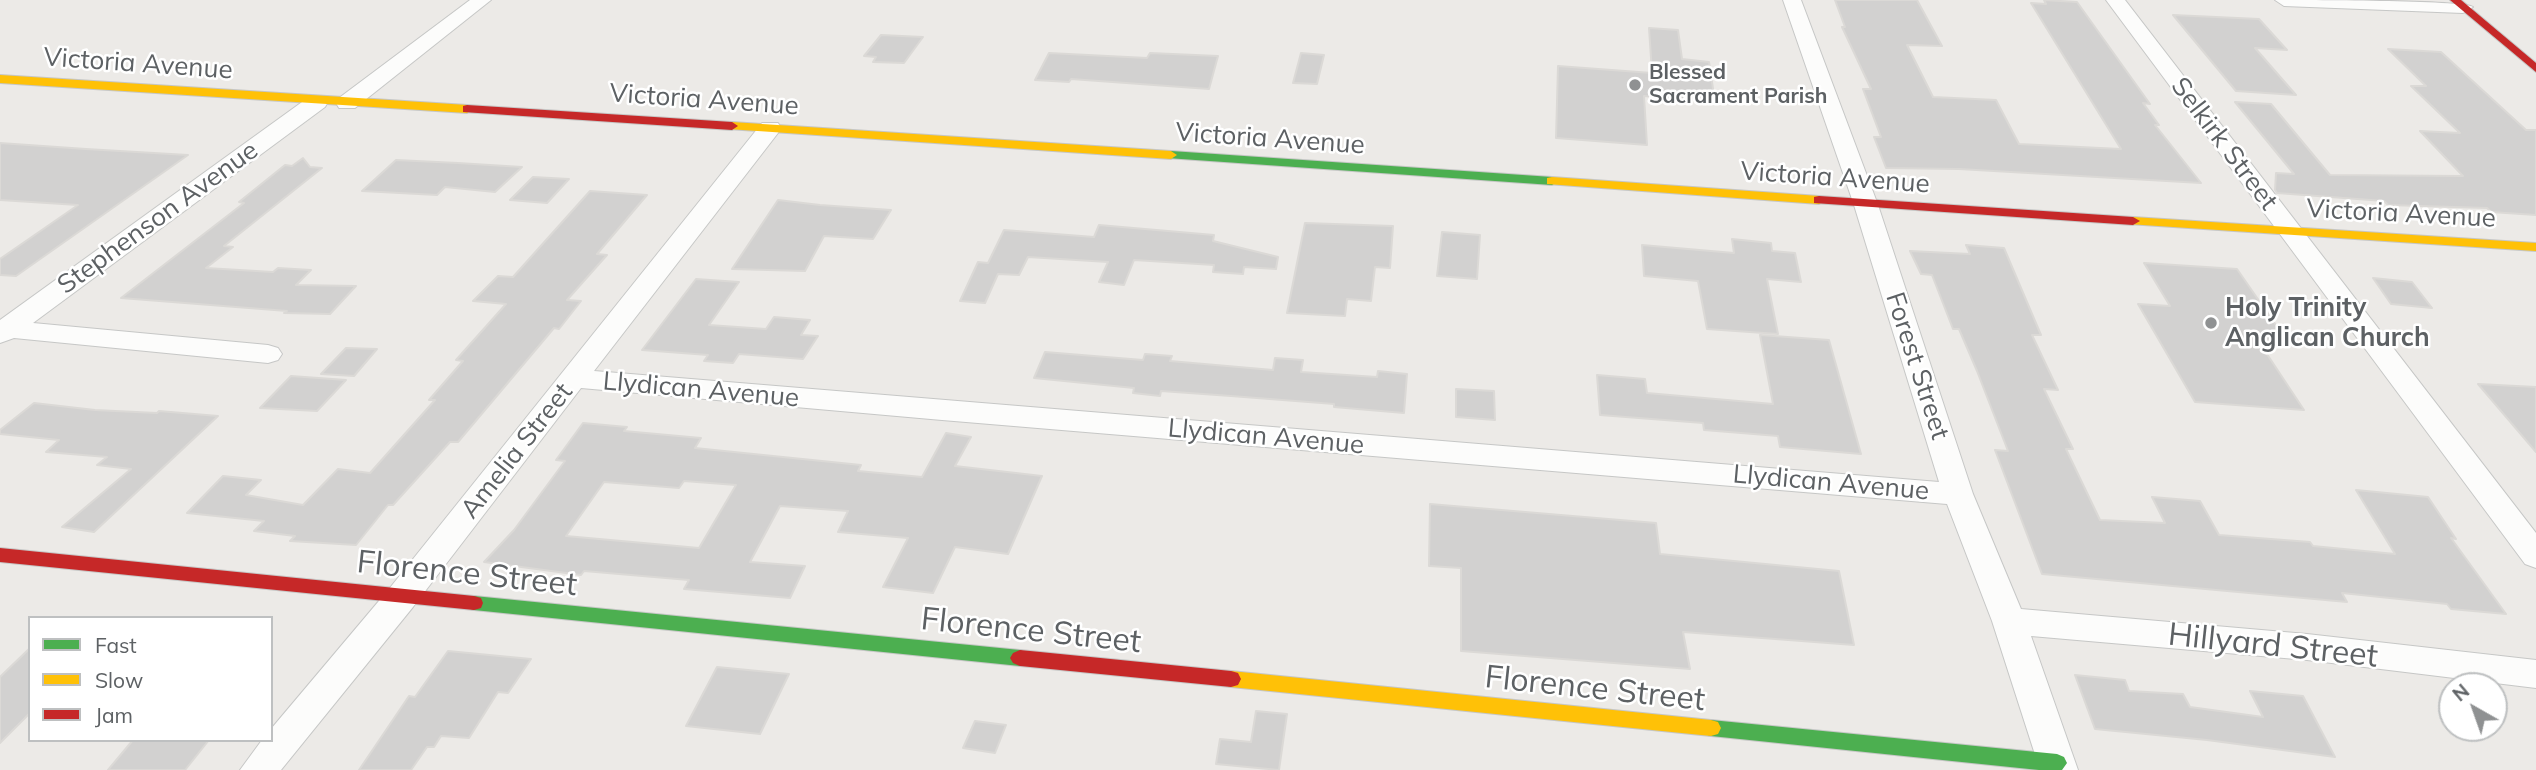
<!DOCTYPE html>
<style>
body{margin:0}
#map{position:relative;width:2536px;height:770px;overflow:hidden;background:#eceae7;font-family:Mulish,sans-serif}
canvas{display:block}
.legend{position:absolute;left:28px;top:616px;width:245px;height:126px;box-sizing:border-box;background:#fff;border:2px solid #bec0c1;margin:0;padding:9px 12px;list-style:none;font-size:21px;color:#5d6164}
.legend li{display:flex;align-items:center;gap:14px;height:35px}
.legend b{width:35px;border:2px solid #bec0c1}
.north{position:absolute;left:2438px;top:672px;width:70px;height:70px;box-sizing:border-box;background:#fff;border:2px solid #bec0c1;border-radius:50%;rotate:320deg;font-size:19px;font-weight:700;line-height:28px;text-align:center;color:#5d6164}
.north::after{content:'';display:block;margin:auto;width:24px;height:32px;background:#8f9192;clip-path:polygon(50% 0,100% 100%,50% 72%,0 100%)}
</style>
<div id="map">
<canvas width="2536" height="770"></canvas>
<ul class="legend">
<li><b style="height:9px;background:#4caf50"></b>Fast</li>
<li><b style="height:9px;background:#ffc107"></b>Slow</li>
<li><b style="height:9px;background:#c62828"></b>Jam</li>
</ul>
<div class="north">N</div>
</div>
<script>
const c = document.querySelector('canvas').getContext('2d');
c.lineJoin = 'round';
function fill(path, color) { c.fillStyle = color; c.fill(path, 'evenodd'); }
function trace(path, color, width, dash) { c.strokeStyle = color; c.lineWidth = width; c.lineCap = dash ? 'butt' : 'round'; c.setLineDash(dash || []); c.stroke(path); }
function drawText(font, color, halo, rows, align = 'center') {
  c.font = font + ' Mulish,sans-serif'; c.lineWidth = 5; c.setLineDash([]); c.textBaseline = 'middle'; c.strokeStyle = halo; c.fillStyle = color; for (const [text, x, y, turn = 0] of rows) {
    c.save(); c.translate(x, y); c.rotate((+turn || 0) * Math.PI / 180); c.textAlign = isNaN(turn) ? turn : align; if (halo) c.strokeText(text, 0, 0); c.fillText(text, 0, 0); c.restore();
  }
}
const building = new Path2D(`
 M1835 0H1917L1942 46 1907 45 1933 97 1996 100 2019 144 2121 149 2031 3 2046 4 2044 0 2077 2 2150 104 2143 103 2159 125H2155L2201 183 1959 169 1886 168 1874 137H1881L1863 89H1871L1842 27H1845Z
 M2173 15 2259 19 2287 50 2255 48 2296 95 2236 91Z
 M1649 28 1678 30 1682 59 1709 62 1715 102 1644 96 1647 145 1556 138 1558 66 1652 73Z
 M881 35 923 37 904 63 873 62 876 57 864 56Z
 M2388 49 2441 52 2526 130H2536V215L2491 212 2487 208 2388 205 2384 201 2277 193 2275 190 2276 173 2294 174 2235 102 2271 104 2330 175 2463 176 2420 131 2460 133 2411 86H2426Z
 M1049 53 1147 58 1150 53 1218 56 1209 89 1071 79 1069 82 1035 80Z
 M1301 53 1324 55 1317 84 1293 83Z
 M0 143 86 149 188 155 16 276 0 275V259L78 205 0 200Z
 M303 158 310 167 322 168 224 246 233 247 206 268 273 272 278 268 311 270 296 285 356 286 330 314 284 313 287 311 121 298 244 203 239 202 285 165 292 166Z
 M396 160 458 163 522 167 495 192 445 187 437 195 362 191Z
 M533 177 569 179 547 203 510 200Z
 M590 191 647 195 597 254 607 255 567 300 581 301 559 329 554 328 458 442H450L393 505H388L356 545 290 541 295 536 254 531 264 521 187 513 223 476 261 480 246 495 303 505 338 469 370 473 435 400H429L463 361 456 360 506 304 473 301 498 276 513 277Z
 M778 200 820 205 891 210 873 239 824 236 805 271 732 269Z
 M1305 223 1393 226 1390 268 1375 267 1371 301 1347 299 1345 316 1287 313Z
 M1099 225 1214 235 1213 241 1278 257 1276 269 1244 267 1243 274 1213 272 1214 265 1134 260 1124 285 1099 282 1108 262 1028 257 1019 275 998 274 985 303 960 301 978 262 988 263 1004 230 1094 237Z
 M1442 232 1480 235 1477 279 1437 276Z
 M1732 239 1771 243 1772 251 1795 253 1801 282 1767 279 1778 334 1707 329 1698 281 1644 276 1642 245 1734 253Z
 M1966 245 2004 248 2041 335H2032L2058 390 2044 389 2073 449H2066L2100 520 2165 523 2152 497 2200 501 2219 535 2310 542 2313 546 2395 554 2356 490 2428 497 2456 539 2451 538 2506 614 2451 609 2447 604 2342 593 2347 602 2042 574 1995 450 2008 451 1977 371 1959 329H1953L1932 275 1921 274 1910 251 1970 254Z
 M2144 263 2237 269 2287 341 2257 339 2304 410 2195 402 2138 304 2170 306Z
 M2373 278 2412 282 2432 308 2391 304Z
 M696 279 739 282 709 325 766 329 774 317 810 320 801 335 818 336 803 359 739 354 733 363 704 361 708 355 642 350Z
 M1760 335 1829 340 1861 454 1780 447 1778 436 1704 430 1703 423 1600 415 1597 375 1645 379 1647 393 1773 404Z
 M346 348 377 349 354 376 321 374Z
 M1045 352 1143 360 1145 354 1172 356 1170 361 1273 370 1275 358 1303 360 1301 372 1377 377 1378 371 1407 374 1404 413 1334 407V404L1231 396 1161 391 1160 396 1133 393 1134 388 1034 378Z
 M291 376 346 380 317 411 260 408Z
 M2478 384 2536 387V452Z
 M1456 389 1494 391 1495 420 1456 417Z
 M34 403 95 410 157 413 159 411 218 416 94 532 62 527 131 469 97 465 107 457 46 452 59 440 0 434V430Z
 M583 423 627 427 624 431 701 438 695 448 861 465 858 471 922 477 946 433 971 437 955 466 1042 476 1008 554 955 547 933 593 883 587 908 538 838 532 848 511 780 506 750 562 805 566 790 598 684 589 689 580 584 571 581 575 484 562 514 530 565 461 556 460ZM684 481 736 485 699 548 566 536 604 482 679 488Z
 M1430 504 1656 523 1660 554 1839 571 1854 645 1683 632 1690 669 1461 651V568L1429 566Z
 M30 648V713L0 743V677Z
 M448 651 531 659 508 693 498 692 469 738 441 736 434 747H427L411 770H359L409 696 415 697Z
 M717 667 789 674 760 734 686 726Z
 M2075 675 2125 680 2129 691 2183 694 2190 707 2263 717 2250 691 2303 696 2335 757 2207 740 2095 729Z
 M1256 711 1287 714 1279 770 1216 764 1220 739 1251 742Z
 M975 721 1006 725 995 753 963 748Z
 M133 740H209L185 770H108Z`);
const street = new Path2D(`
 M470 0H491L355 108H339L336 103 339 98Z
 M1783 0H1801L1878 205 1973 494 2021 609 2307 634 2536 660V688L2307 660 2031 636 2078 770H2040L1992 621 1947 504 942 420 581 388 413 607 281 770H240L262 740H271V729L389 589 762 123H778L781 128 778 133 594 371 1939 482 1854 205Z
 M2106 0H2125L2536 533V568L2525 564Z
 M2275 0C2301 0 2463 0 2473 7L2463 13 2284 6Z
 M317 96 325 97 328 102 325 107 33 323 268 345 278 348 282 354 278 360 268 363 14 338 0 343V320L309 97Z`);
const fast = new Path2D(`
 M1171 151 1552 177 1559 181 1552 185 1167 158V152Z
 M474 596 1020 650 1027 653 1030 658 1027 663 1020 666 474 610 467 608 465 603 467 598Z
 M1711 720 2057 754 2064 757 2067 763 2062 770H2039L1711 736 1704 734 1701 728 1704 722Z`);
const slow = new Path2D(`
 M0 75 467 105 473 109 467 113 0 83Z
 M732 122 1171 151 1177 155 1171 159 728 129 726 126Z
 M1552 177 1819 196 1826 200 1819 204 1547 184V178Z
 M2133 217 2536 243V251L2128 224 2126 221Z
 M1231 671 1711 720 1718 722 1721 728 1718 734 1711 736 1231 687 1224 685 1221 679 1224 673Z`);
const jam = new Path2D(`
 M2450 0H2461L2536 63V72Z
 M467 105 732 122 738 126 732 130 463 112V106Z
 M1819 196 2133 217 2140 221 2133 225 1814 203V197Z
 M0 548 474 596 481 598 483 603 481 608 474 610 0 562Z
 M1020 650 1231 671 1238 673 1241 679 1238 685 1231 687 1020 666 1013 663 1010 658 1013 653Z`);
const markers = [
 [1635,85,7,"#8f9192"],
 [2211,323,7,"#8f9192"]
];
const farPoinames = [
 ["Blessed",1649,73],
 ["Sacrament Parish",1649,97]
];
const streetNames = [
 ["Victoria Avenue",138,64,4],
 ["Victoria Avenue",704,100,4],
 ["Victoria Avenue",1270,139,4],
 ["Selkirk Street",2224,144,53],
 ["Victoria Avenue",1835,178,4],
 ["Victoria Avenue",2401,214,3],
 ["Stephenson Avenue",158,218,-36],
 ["Forest Street",1917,366,72],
 ["Llydican Avenue",701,390,5],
 ["Llydican Avenue",1266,437,5],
 ["Amelia Street",517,451,-52],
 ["Llydican Avenue",1831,483,5]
];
const poiNames = [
 ["Holy Trinity",2225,308],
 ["Anglican Church",2225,338]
];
const nearStreetnames = [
 ["Florence Street",467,574,6],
 ["Florence Street",1031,631,6],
 ["Hillyard Street",2273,646,6],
 ["Florence Street",1595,689,6]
];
fill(building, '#d2d1d0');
trace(building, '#dbd9d6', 2);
trace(street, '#c6c7c6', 2);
trace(fast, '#c6c7c6', 2);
trace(slow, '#c6c7c6', 2);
trace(jam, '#c6c7c6', 2);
fill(street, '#fcfcfb');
fill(fast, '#4caf50');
fill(slow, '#ffc107');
fill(jam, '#c62828');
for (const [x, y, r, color] of markers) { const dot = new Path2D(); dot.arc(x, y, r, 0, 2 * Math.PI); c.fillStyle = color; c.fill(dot); trace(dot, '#fff', 2.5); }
drawText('bold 21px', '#5d6164', '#fff', farPoinames, 'left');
drawText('26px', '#5d6164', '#fff', streetNames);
drawText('bold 26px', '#5d6164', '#fff', poiNames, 'left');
drawText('32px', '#5d6164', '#fff', nearStreetnames);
</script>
